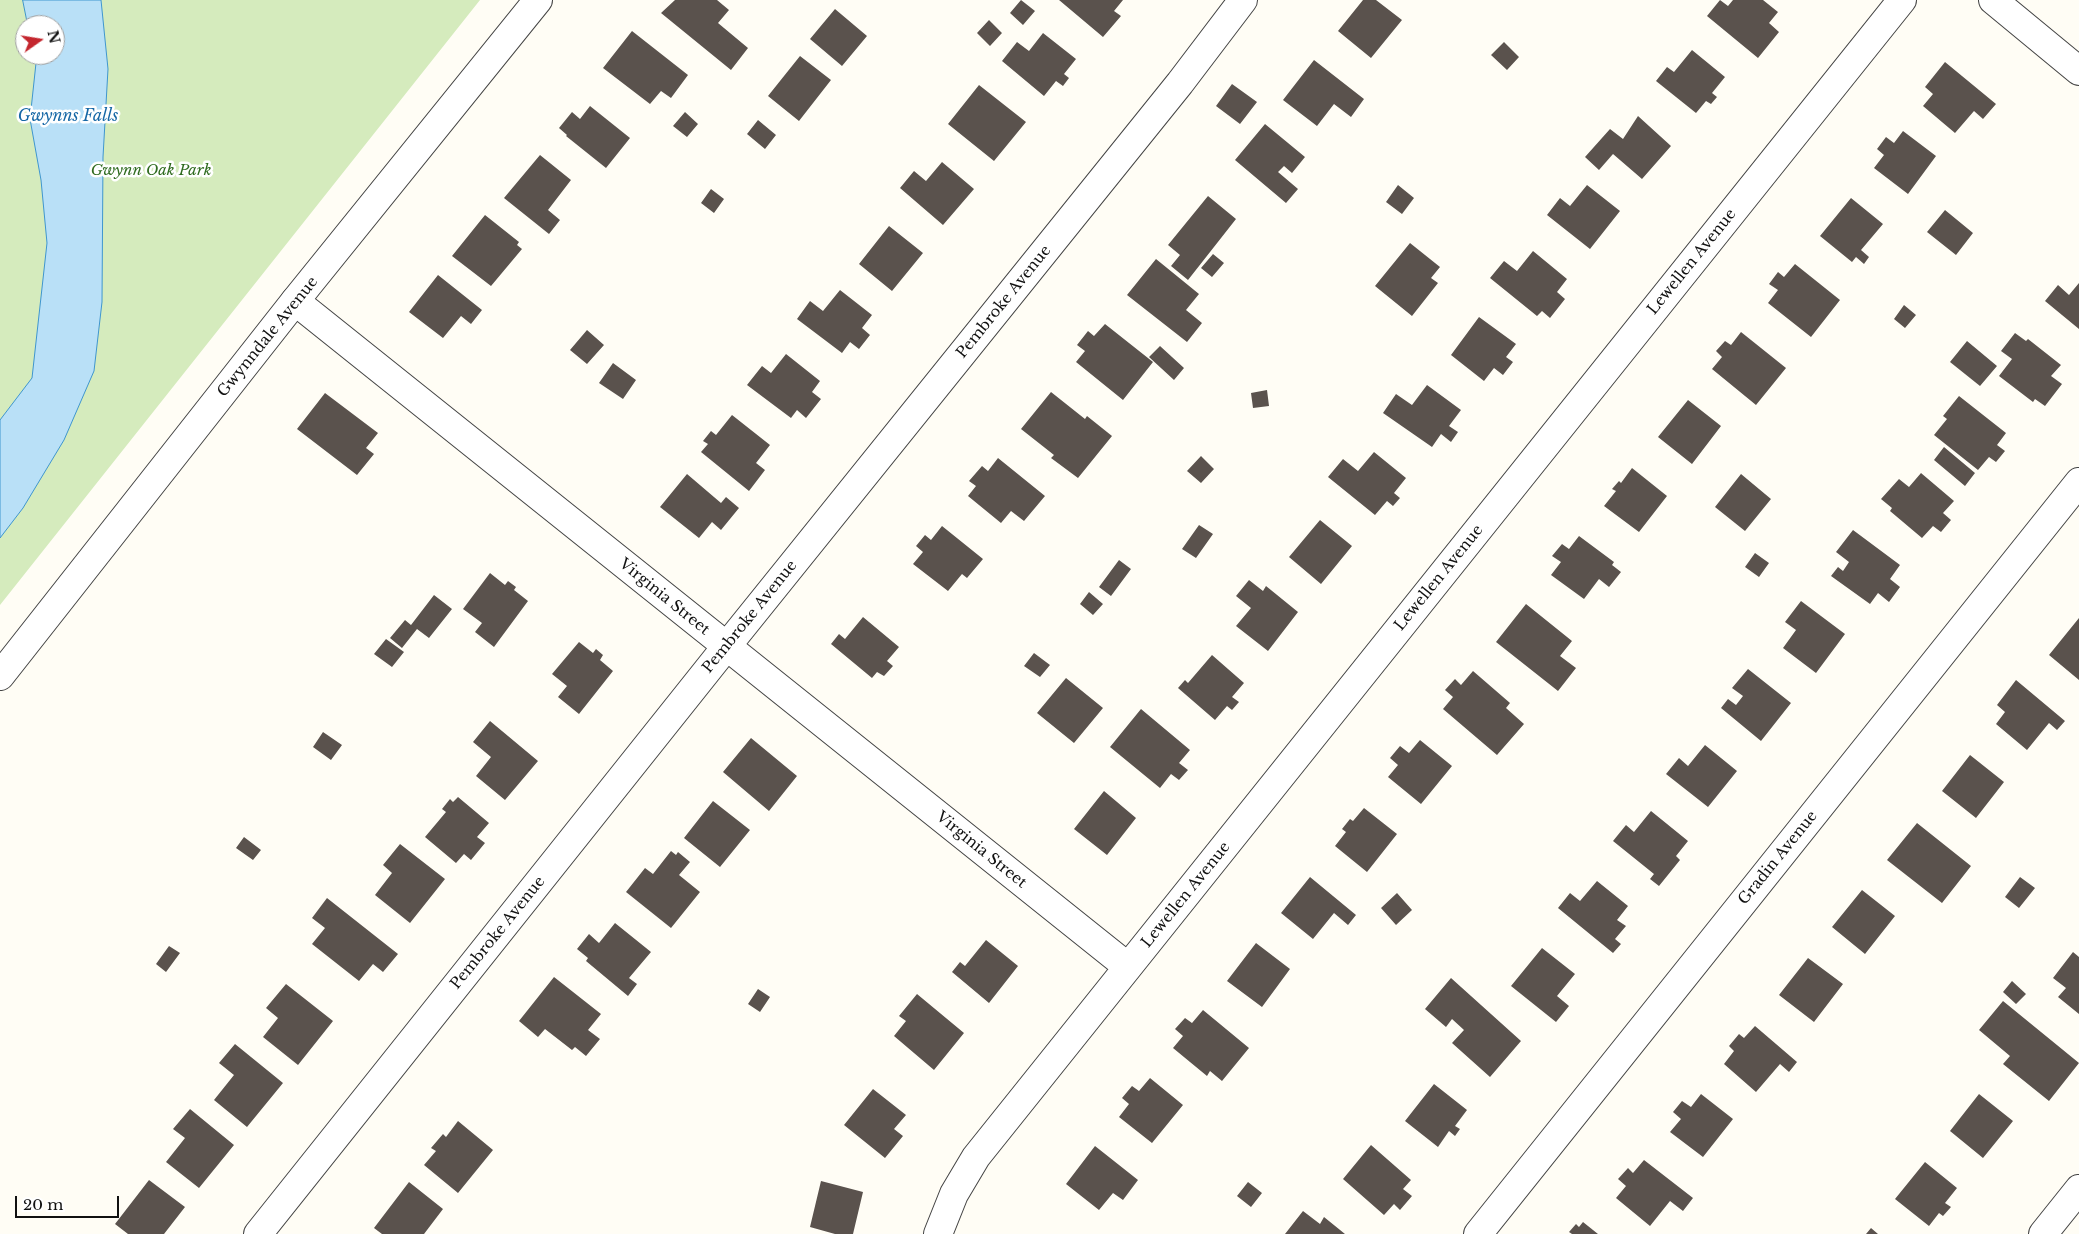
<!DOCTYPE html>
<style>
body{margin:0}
#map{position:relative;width:2079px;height:1234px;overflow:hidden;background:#fffdf5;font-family:"Libre Baskerville",serif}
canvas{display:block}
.north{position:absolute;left:15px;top:15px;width:50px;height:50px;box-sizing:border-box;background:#fff;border:1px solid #a0a0a0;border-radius:50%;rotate:77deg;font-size:14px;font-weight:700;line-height:20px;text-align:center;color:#111}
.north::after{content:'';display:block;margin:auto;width:18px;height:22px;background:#c4262e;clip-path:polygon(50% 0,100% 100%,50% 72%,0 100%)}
.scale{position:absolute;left:15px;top:1196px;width:104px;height:22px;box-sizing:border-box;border:2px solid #111;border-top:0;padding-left:6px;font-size:15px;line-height:18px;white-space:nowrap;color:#111;-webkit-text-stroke:4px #fff;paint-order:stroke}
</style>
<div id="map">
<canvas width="2079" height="1234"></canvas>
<div class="north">N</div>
<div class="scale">20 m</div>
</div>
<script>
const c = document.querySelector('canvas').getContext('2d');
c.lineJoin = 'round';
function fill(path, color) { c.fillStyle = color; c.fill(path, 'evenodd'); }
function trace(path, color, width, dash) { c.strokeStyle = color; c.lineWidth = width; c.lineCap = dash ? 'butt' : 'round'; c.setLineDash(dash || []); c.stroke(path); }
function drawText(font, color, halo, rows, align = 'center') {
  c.font = font + ' "Libre Baskerville",serif'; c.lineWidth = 5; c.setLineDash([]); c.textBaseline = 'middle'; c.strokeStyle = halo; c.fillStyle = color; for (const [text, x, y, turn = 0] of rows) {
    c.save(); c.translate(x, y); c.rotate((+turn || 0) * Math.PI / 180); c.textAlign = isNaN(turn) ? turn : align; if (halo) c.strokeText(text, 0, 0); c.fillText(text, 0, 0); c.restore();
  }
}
const green = new Path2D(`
 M0 0H480L0 605ZM25 25H55V55H25Z`);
const water = new Path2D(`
 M23 0H101L108 69 103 157 102 302 94 371 64 440 23 508 0 538V420L32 378 47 243 41 180 30 119 36 63 34 55H55V25H28Z`);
const building = new Path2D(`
 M675 0H717L729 10 718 23 748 48 731 70 661 13Z
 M1021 0 1035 11 1023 25 1010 13Z
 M1059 0H1123L1114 11 1121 16 1103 37Z
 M1363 0H1376L1402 20 1371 58 1338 31Z
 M1720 0 1728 6 1733 0H1763L1778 12 1769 23 1779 32 1758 58 1707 16Z
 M835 9 867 36 842 66 810 39Z
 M989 20 1002 33 990 46 977 33Z
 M632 31 688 75 671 98 661 91 650 104 603 68Z
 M1043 33 1076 59 1064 74 1069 78 1063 86 1056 81 1044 96 1002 61 1017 42 1029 51Z
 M1504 42 1519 57 1507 70 1491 55Z
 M1692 50 1725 77 1712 93 1717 97 1711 104 1706 101 1696 113 1656 81 1667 67 1674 72Z
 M800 56 831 80 799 121 768 96Z
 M1314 60 1364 99 1351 117 1334 104 1317 126 1283 100Z
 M1945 62 1996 104 1983 119 1974 111 1955 133 1923 106 1933 94 1925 87Z
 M1232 84 1257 102 1240 124 1216 106Z
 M979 85 1026 122 994 161 948 124Z
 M590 106 630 138 606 168 566 136 567 135 559 128 572 112 580 119Z
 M685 112 698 124 687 137 673 126Z
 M1638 116 1671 146 1642 179 1613 154 1599 170 1585 157 1610 129 1623 139Z
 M758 120 776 135 765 149 747 134Z
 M1265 124 1305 157 1292 173 1284 166 1278 172 1298 189 1286 203 1235 160Z
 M1903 131 1936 156 1908 194 1874 168 1884 155 1877 149 1886 137 1894 143Z
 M540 155 571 180 548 210 560 220 549 234 504 198Z
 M942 162 974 189 943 225 900 188 914 171 926 181Z
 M1398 185 1414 198 1402 214 1386 202Z
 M1587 185 1620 211 1590 249 1547 215 1560 198 1570 206Z
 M711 189 724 199 714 213 701 203Z
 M1208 196 1236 219 1188 280 1171 266 1180 255 1168 245Z
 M1851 198 1883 224 1861 250 1869 257 1864 264 1856 257 1852 262 1820 236Z
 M1945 210 1973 233 1956 255 1927 232Z
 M485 215 519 242 517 245 522 249 491 286 452 256Z
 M889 226 923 253 892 291 859 264Z
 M1410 243 1440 267 1431 278 1438 283 1412 316 1375 286Z
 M1533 251 1567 279 1557 292 1565 299 1550 318 1542 311 1537 316 1490 278 1504 261 1517 271Z
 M1213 254 1224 263 1212 277 1201 268Z
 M1156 259 1199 294 1186 310 1202 323 1187 342 1127 295Z
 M1795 264 1840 300 1811 337 1768 303 1778 290 1769 284 1778 272 1784 277Z
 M438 275 482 310 471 324 461 316 443 338 409 312Z
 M2079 283V329L2045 301 2058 285 2069 295Z
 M840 290 872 315 862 328 870 335 859 349 850 342 842 353 797 319 810 301 823 311Z
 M1904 305 1916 315 1905 328 1894 319Z
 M1479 317 1516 344 1506 357 1513 362 1503 375 1494 368 1484 381 1451 355Z
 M1105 324 1153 362 1123 400 1076 362 1085 351 1077 345 1088 331 1094 336Z
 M587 330 604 345 587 364 570 350Z
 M1741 332 1786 368 1756 405 1712 369 1722 357 1716 351 1725 341 1731 345Z
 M2015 333 2026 341 2028 339 2061 365 2051 376 2062 384 2045 406 2035 399 2033 402 1999 376 2012 359 2001 351Z
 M1967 341 1997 366 1980 386 1950 362Z
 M1160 346 1184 368 1174 380 1149 357Z
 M786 354 820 381 812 392 821 399 806 418 797 410 791 418 747 385 762 366 771 373Z
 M613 363 636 380 623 399 599 383Z
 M1427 385 1461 410 1449 426 1458 432 1451 442 1441 434 1432 447 1383 413 1396 394 1412 405Z
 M1267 390 1269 406 1253 408 1251 393Z
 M1051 392 1085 419 1087 416 1112 436 1078 478 1051 458 1054 455 1021 429Z
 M325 393 378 433 366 448 374 454 357 475 297 429Z
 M1959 396 2006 433 1997 445 2005 451 1996 462 1989 457 1978 470 1934 435 1947 419 1943 416Z
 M1688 400 1721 426 1692 464 1658 437Z
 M732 415 770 445 756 463 765 470 749 491 701 452 708 444 703 441 711 431 716 435Z
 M1944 447 1975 473 1965 486 1934 460Z
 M1374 452 1406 478 1394 493 1400 498 1393 506 1387 501 1375 515 1328 477 1343 459 1358 471Z
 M1201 456 1214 469 1201 483 1187 471Z
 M998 458 1045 496 1024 521 1011 511 1001 523 968 496 976 486 969 481 982 466 988 471Z
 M1632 468 1667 496 1639 532 1604 506 1616 491 1612 489 1619 481 1621 483Z
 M1921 473 1954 501 1943 513 1951 520 1941 532 1933 526 1922 538 1890 511 1892 508 1881 499 1899 479 1909 487Z
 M687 474 721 503 726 497 739 508 721 530 712 522 699 538 660 507Z
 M1741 474 1771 499 1745 531 1715 507Z
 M1320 520 1352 546 1321 584 1289 557Z
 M1199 525 1213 534 1196 558 1182 549Z
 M942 526 983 559 967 578 962 574 948 591 913 564 923 552 916 546 925 535 931 540Z
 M1853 530 1900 565 1890 579 1900 587 1889 602 1878 593 1870 604 1831 576 1838 567 1843 571 1849 562 1836 552Z
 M1579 536 1614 562 1612 565 1621 572 1609 587 1599 579 1584 599 1551 575 1561 562 1552 556 1562 544 1569 549Z
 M1755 553 1769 563 1759 577 1745 567Z
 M1119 560 1131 569 1111 596 1099 587Z
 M490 573 505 585 508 581 516 587 514 590 528 601 494 647 475 632 482 623 463 609Z
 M1249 580 1263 591 1266 586 1298 612 1268 651 1236 626 1251 608 1236 596Z
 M1089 592 1103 604 1093 615 1080 604Z
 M434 595 452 609 429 638 417 629 402 648 390 638 405 620 411 625Z
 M1801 601 1845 634 1816 673 1783 648 1796 630 1785 622Z
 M1526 604 1572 641 1560 656 1576 668 1558 691 1496 642Z
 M863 617 899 647 887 661 893 666 884 676 877 672 872 678 831 644 839 634 845 639Z
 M2079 618V680L2049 655Z
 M386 639 404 652 392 667 374 654Z
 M579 642 593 653 596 649 603 655 600 660 613 671 579 714 558 697 567 686 552 674Z
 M1034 653 1050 665 1040 677 1024 666Z
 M1212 655 1244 683 1232 697 1239 702 1232 710 1227 706 1215 720 1178 688 1185 680 1188 683Z
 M1748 669 1791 703 1761 741 1721 708 1728 699 1736 705 1743 696 1732 688Z
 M1473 671 1510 703 1506 708 1524 724 1497 755 1443 709 1453 697 1445 690 1455 679 1461 685Z
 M1066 678 1103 708 1074 743 1037 713Z
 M2016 680 2065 721 2057 730 2049 723 2027 750 1996 724 2005 712 1997 705Z
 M1141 709 1190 750 1179 763 1188 770 1179 780 1171 774 1160 788 1110 747Z
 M490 721 538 761 505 800 476 776 491 757 473 742Z
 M323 732 342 745 331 760 313 747Z
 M751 738 797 776 769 811 723 772Z
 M1420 740 1452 766 1421 804 1388 777 1398 765 1390 758 1400 746 1409 753Z
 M1705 745 1737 771 1708 807 1666 774 1679 758 1688 766Z
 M1970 755 2004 782 1976 818 1942 791Z
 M1104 791 1136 818 1107 855 1074 829Z
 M458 797 489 823 477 837 485 843 471 860 464 854 456 863 425 837 446 812 442 809 450 799 453 802Z
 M713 801 750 830 720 867 684 838Z
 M1364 808 1397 834 1367 872 1335 846 1346 832 1342 829 1350 819 1353 821Z
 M1651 811 1688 841 1676 856 1680 860 1659 886 1650 879 1654 874 1613 841 1626 825 1634 832Z
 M1917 823 1971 866 1942 903 1887 860Z
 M244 837 261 850 253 860 236 848Z
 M400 844 445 879 410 923 375 895 392 873 383 865Z
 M671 851 676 855 678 852 690 862 679 875 700 892 671 928 626 892 645 868 653 874Z
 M1310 877 1356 915 1348 925 1334 913 1313 939 1281 913Z
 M2020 877 2035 888 2019 908 2005 897Z
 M1597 881 1628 906 1617 920 1626 926 1615 939 1621 944 1613 953 1558 908 1570 893 1580 901Z
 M1862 890 1895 916 1865 954 1832 927Z
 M1397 893 1412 910 1396 925 1381 908Z
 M327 898 398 954 383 972 373 964 359 981 312 944 325 928 312 918Z
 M615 923 651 952 629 978 637 984 628 996 586 961 588 958 577 949 589 934 599 943Z
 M986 940 1018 966 989 1003 952 972 960 962 965 966Z
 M1256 943 1290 969 1262 1007 1227 981Z
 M169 946 180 953 166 972 156 964Z
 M1542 948 1575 974 1557 996 1569 1006 1556 1022 1511 986Z
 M2073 952 2079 957V1014L2058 997 2066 988 2053 978Z
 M1808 958 1843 984 1814 1022 1779 995Z
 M554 977 601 1014 588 1030 600 1039 586 1056 575 1047 572 1050 545 1029 538 1037 519 1021Z
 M1451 978 1521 1041 1490 1077 1452 1043 1464 1030 1452 1019 1446 1027 1425 1009Z
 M2012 981 2026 994 2016 1004 2003 992Z
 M286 984 333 1021 298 1065 263 1037 278 1018 266 1008Z
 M758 989 770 997 760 1012 748 1004Z
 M917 994 964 1033 934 1070 894 1036 906 1021 899 1016Z
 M2003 1001 2079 1063 2049 1101 2003 1064 2010 1056 1979 1030Z
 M1203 1010 1249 1048 1222 1081 1210 1071 1207 1076 1173 1048 1183 1036 1175 1029 1185 1018 1192 1023Z
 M1755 1026 1797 1062 1789 1072 1780 1064 1756 1092 1724 1064 1734 1051 1729 1046 1739 1034 1744 1038Z
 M235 1044 283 1083 247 1127 214 1100 234 1075 219 1063Z
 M1150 1078 1183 1105 1152 1143 1119 1117 1129 1104 1122 1098 1132 1086 1139 1091Z
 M1434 1084 1467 1110 1455 1126 1460 1129 1455 1136 1449 1131 1438 1147 1405 1121Z
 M873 1089 906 1115 894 1129 903 1136 885 1158 844 1125Z
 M1701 1094 1733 1119 1703 1157 1670 1132 1681 1119 1673 1112 1682 1101 1691 1107Z
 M1979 1094 2013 1121 1983 1158 1950 1131Z
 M190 1109 234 1145 199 1188 166 1162 185 1138 173 1129Z
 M458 1121 493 1150 458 1193 424 1165 436 1151 431 1148 443 1134 446 1137Z
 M1371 1145 1411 1180 1403 1189 1412 1196 1400 1210 1394 1204 1384 1215 1343 1179Z
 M1095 1146 1138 1180 1123 1200 1113 1193 1099 1210 1066 1184Z
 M1644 1160 1693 1198 1683 1211 1670 1201 1650 1226 1616 1198 1626 1186 1618 1179 1628 1168 1633 1173Z
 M1925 1162 1957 1188 1945 1203 1951 1207 1943 1216 1939 1213 1929 1226 1895 1199Z
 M149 1180 185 1207 164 1234H128L115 1224Z
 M821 1181 863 1192 853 1234H835L810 1227Z
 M409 1182 443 1209 424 1234H382L374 1228Z
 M1248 1182 1262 1193 1251 1207 1237 1196Z
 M1303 1211 1320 1224 1324 1217 1345 1234H1285Z
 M1583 1222 1598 1234H1572L1569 1232 1576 1224 1579 1227Z
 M1871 1228 1878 1234H1866Z`);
const minor = new Path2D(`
 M295 301 1128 967
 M258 1234 726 647 1180 83 1243 0
 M938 1234 954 1194 976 1157 1902 0
 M1478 1234 2079 482
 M2043 1234 2079 1189`);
const tertiary = new Path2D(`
 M1993 0 2079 71
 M0 676 295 301 538 0`);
const parkNames = [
 ["Gwynn Oak Park",151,171]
];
const streetNames = [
 ["Lewellen Avenue",1692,262,-51],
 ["Pembroke Avenue",1004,302,-51],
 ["Gwynndale Avenue",268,337,-51],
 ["Lewellen Avenue",1439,578,-51],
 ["Virginia Street",664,597,39],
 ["Pembroke Avenue",750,617,-51],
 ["Virginia Street",981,850,39],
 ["Gradin Avenue",1778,858,-51],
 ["Lewellen Avenue",1186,895,-51],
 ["Pembroke Avenue",498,933,-51]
];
const waterNames = [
 ["Gwynns Falls",68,116]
];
fill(green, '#d5ebbd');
fill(water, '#b9e0f7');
trace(water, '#3f96cf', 1);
fill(building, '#5a524d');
trace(minor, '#444', 30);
trace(tertiary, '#444', 30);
trace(minor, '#fff', 28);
trace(tertiary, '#fff', 28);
drawText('italic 15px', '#2f6b1f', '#fff', parkNames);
drawText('15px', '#111', '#fff', streetNames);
drawText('italic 16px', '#1768a6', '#fff', waterNames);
</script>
